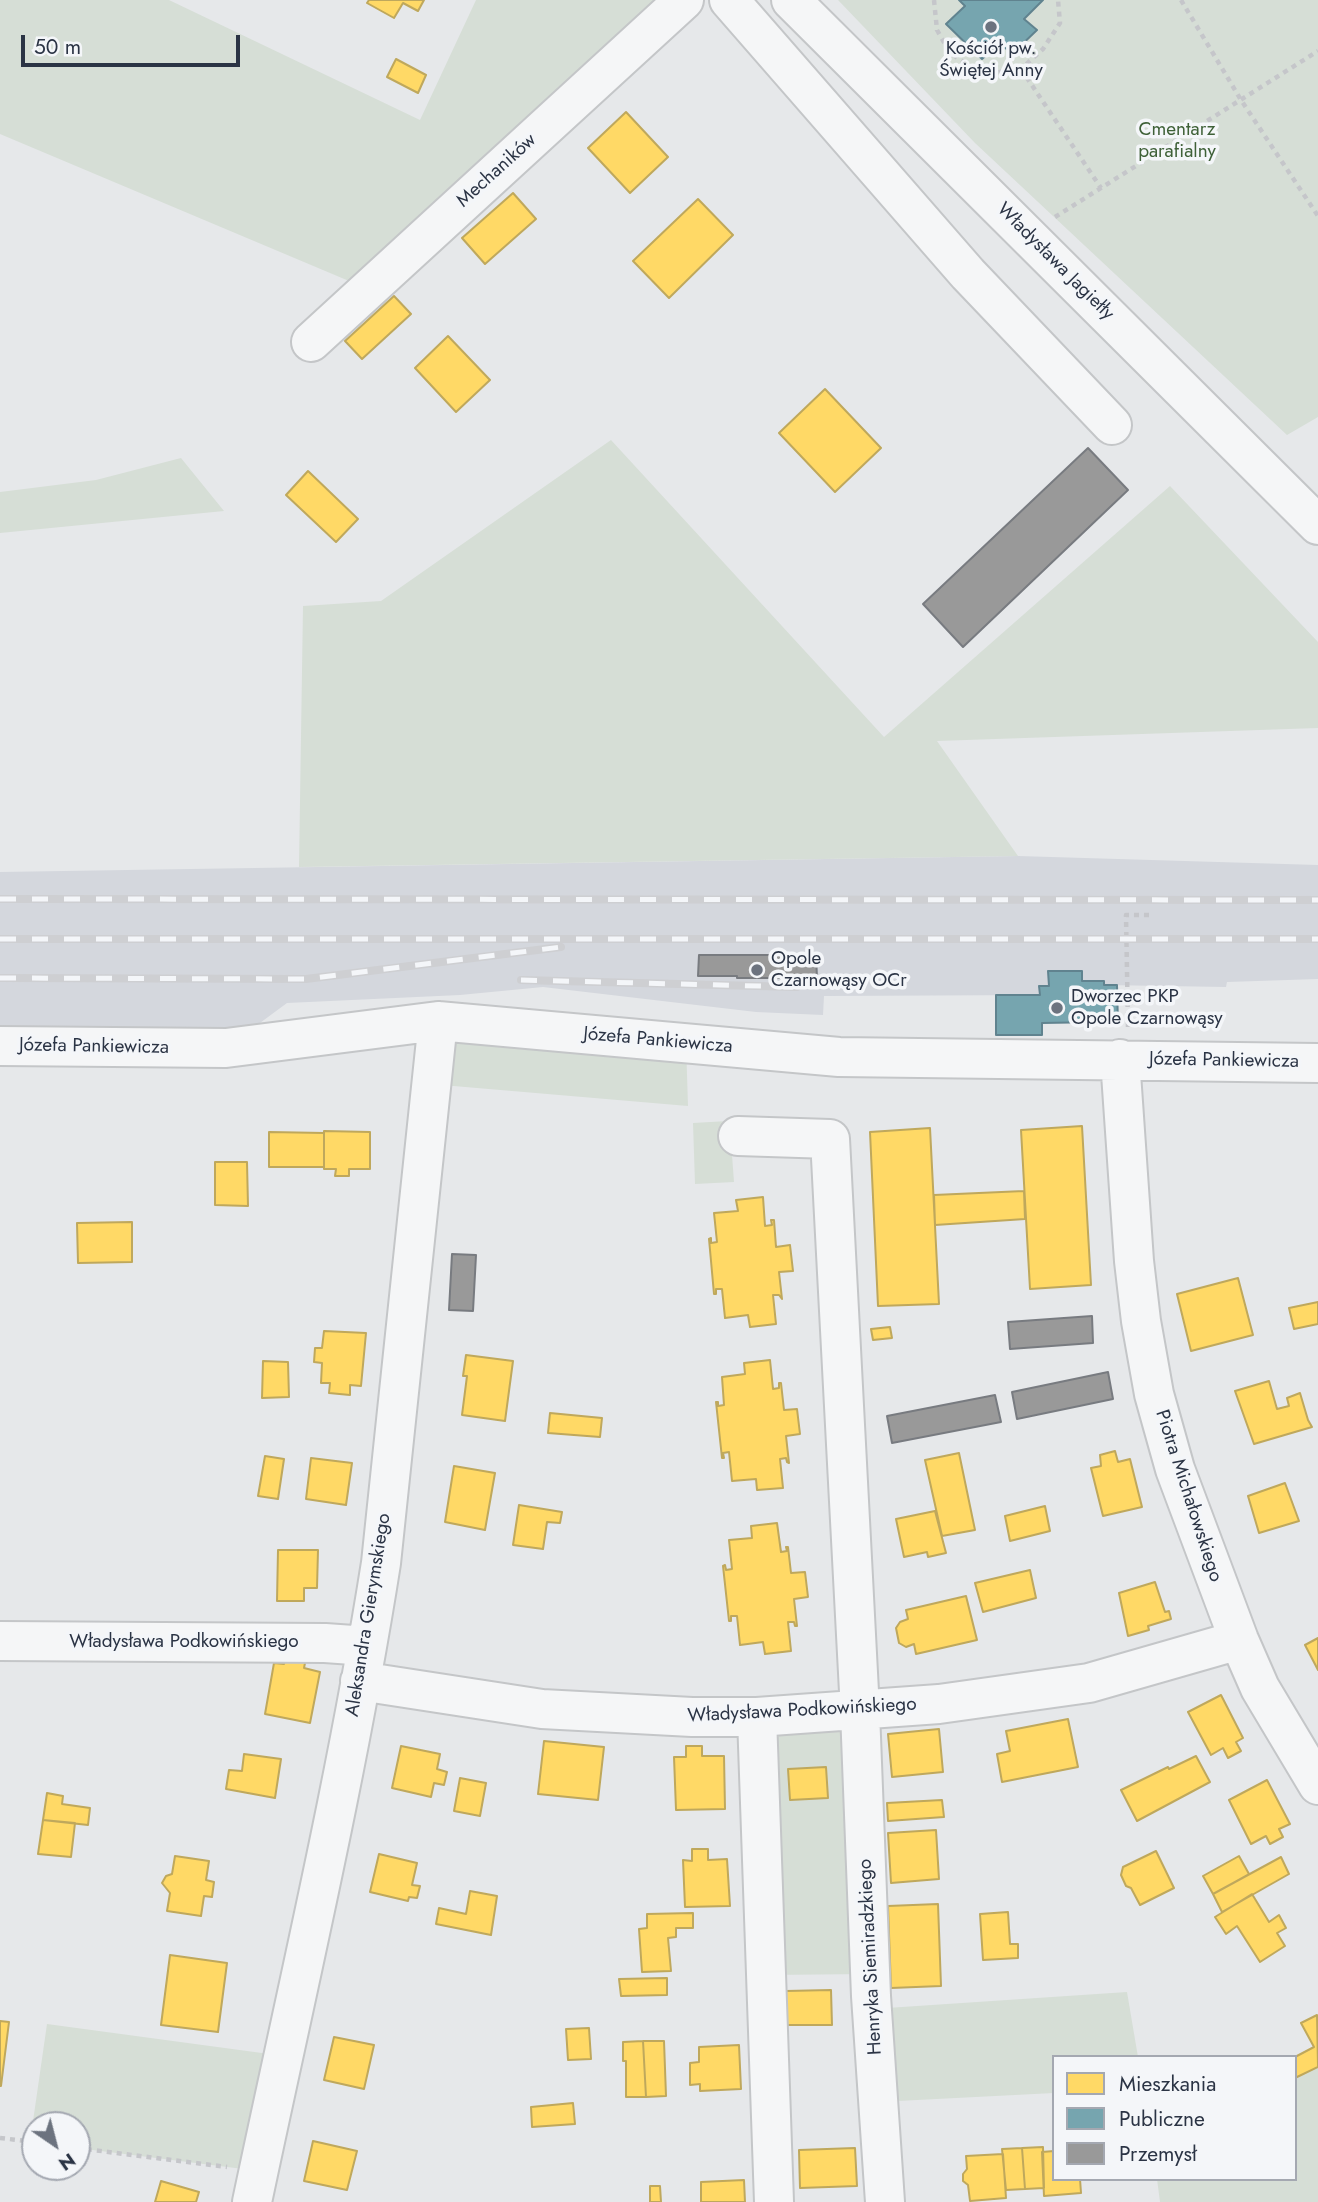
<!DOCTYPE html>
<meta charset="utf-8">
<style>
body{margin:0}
#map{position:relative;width:1318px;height:2202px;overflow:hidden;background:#e6e8ea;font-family:Jost,sans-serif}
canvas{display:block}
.legend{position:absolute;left:1052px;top:2055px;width:245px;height:126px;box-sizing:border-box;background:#f4f6f9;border:2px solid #a4a8b1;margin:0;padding:9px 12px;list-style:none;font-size:21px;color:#2b3445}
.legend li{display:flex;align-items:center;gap:14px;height:35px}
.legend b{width:35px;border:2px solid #a4a8b1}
.north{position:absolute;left:21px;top:2111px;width:70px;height:70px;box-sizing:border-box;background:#f4f6f9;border:2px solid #a4a8b1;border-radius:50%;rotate:145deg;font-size:19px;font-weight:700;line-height:28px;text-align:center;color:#2b3445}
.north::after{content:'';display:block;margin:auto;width:24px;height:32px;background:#6c737f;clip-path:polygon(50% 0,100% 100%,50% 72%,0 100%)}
.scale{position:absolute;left:21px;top:35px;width:219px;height:32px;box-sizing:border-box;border:4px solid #2b3445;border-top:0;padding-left:9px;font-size:21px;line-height:24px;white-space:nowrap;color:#2b3445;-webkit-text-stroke:5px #f4f6f9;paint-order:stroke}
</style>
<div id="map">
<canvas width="1318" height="2202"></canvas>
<ul class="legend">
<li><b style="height:19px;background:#ffd966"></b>Mieszkania</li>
<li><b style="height:19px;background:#76a5af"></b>Publiczne</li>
<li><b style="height:19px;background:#999"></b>Przemysł</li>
</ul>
<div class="north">N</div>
<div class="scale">50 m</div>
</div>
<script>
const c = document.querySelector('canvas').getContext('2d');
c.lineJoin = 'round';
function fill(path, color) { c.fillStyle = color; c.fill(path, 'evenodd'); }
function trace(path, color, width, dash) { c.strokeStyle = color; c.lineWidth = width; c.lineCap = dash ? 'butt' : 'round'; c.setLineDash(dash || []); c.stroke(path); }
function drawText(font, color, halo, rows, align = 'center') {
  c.font = font + ' Jost,sans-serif'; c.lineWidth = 7; c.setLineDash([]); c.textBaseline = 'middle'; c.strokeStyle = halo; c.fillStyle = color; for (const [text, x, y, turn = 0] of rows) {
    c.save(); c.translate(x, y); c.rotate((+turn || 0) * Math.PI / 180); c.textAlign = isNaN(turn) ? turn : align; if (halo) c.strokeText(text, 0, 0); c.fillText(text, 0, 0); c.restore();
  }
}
const built = new Path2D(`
 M1018 856 1318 865V979L1227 982 1226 987 1104 985V981H1082V971L1048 972 1049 986H1040V995L824 996 823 1015 756 1012 543 987 460 995 287 1003 226 1048 0 1046V872Z`);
const green = new Path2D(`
 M0 0H169L420 120 476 0H684L368 289 0 134Z
 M838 0H1318V417L1287 435 975 143Z
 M611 440 884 737 1170 486 1318 642V728L937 741 1018 856 299 867 303 606 381 601Z
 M181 458 224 511 0 533V492L96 480Z
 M438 1021 686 1043 688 1106 430 1084Z
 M728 1121 729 1155H732L734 1182 695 1184 693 1123Z
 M860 1711 870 1974 766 1975 757 1717Z
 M1127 1992 1138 2057H1054V2093L878 2102 872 2009Z
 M47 2024 284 2056 259 2171 77 2148V2125H35V2142H30Z
 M1318 2067V2202H1160L1157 2179H1295V2078Z`);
const homes = new Path2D(`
 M369 0H424L418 11 403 3 394 18 367 3Z
 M396 59 426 75 418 93 387 77Z
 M626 112 668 157 630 193 588 148Z
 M513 193 536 219 485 264 462 238Z
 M698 199 733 235 669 298 633 261Z
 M394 296 411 314 362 359 345 341Z
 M448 336 490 380 456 412 415 368Z
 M825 389 881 448 835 492 779 433Z
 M308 471 358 519 336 542 286 495Z
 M1082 1126 1091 1285 1030 1289 1021 1130Z
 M930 1128 939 1304 878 1306 870 1132Z
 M324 1131 370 1132V1169H349V1176H335L336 1169H324Z
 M269 1132 324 1133V1167H269Z
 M215 1162H247L248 1206 215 1205Z
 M1024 1191 1025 1219 935 1225 934 1195Z
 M763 1197 765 1226 772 1225 771 1220H774L776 1247 790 1245 793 1271 779 1272 782 1299 779 1295H773L776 1324 750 1327 748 1315 725 1318 722 1289H716V1294H714L709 1239 711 1238V1243L717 1242 714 1213 738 1211 736 1200Z
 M132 1222V1262L78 1263 77 1223Z
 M1238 1278 1253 1335 1191 1351 1177 1294Z
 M1318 1302V1324L1294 1329 1289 1308Z
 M890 1327 892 1338 873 1340 871 1329Z
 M324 1331 366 1333 361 1386 350 1385V1395L329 1393 330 1383H321L322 1363 314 1362 315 1348H322Z
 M466 1355 513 1361 505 1421 462 1415 467 1376H463Z
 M770 1360 773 1389 779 1388V1383H781L784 1410 797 1409 800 1434 786 1436 789 1463 787 1462 786 1458 780 1459 783 1488 757 1490 756 1479 732 1481 729 1452 723 1453 724 1458H722L716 1402H718V1406L724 1405 722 1377 745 1374 744 1363Z
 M263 1361 288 1362 289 1397 262 1398Z
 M1269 1381 1277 1409 1289 1406 1287 1398 1300 1393 1308 1420 1312 1427 1254 1444 1235 1391Z
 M550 1413 602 1418 600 1437 548 1433Z
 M1115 1451 1118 1462 1130 1459 1142 1507 1103 1516 1091 1468 1101 1466 1100 1455Z
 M959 1453 975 1530 942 1536 925 1460Z
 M265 1456 284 1459 278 1499 258 1496Z
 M311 1458 352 1463 346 1505 306 1499Z
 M454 1466 495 1473 485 1530 445 1522Z
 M1285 1483 1299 1521 1259 1533 1248 1496Z
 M519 1505 562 1512 560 1523 547 1522 543 1549 513 1545Z
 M1045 1506 1050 1531 1010 1541 1005 1516Z
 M935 1511 946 1553 928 1557 927 1552 904 1557 896 1519Z
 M777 1523 781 1552 787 1551 786 1547H788L791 1573 805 1572 808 1597 794 1599 797 1626H795L794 1622H788L791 1651 765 1654 763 1642 740 1645 737 1616H731V1621H729L723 1566 725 1565 726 1570 732 1569 729 1540 752 1538 751 1526Z
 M278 1550H318L317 1588H304V1601H277Z
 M1030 1570 1036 1598 983 1612 975 1583Z
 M1155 1582 1165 1612 1169 1611 1171 1619 1148 1626 1149 1630 1128 1636 1119 1593Z
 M966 1596 977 1640 916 1654 914 1644 906 1647 899 1643 896 1628 900 1622 908 1619 906 1610Z
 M1318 1638V1670L1305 1645Z
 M286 1654 306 1658 304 1668 320 1672 310 1723 265 1714 274 1663 284 1664Z
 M1221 1695 1243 1738 1236 1742 1241 1751 1228 1758 1223 1748 1211 1755 1188 1712Z
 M1068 1719 1078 1767 1002 1782 997 1754 1010 1751 1006 1731Z
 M939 1729 943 1772 892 1777 888 1734Z
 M544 1741 604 1747 598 1800 538 1794Z
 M401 1746 440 1754 437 1769 447 1772 444 1785 434 1783 431 1797 392 1788Z
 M686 1746H702V1756H724L725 1809 676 1810 674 1757H686Z
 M244 1754 281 1759 275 1798 226 1789 229 1770 242 1771Z
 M1196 1756 1210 1782 1137 1821 1121 1790 1168 1767 1169 1769Z
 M826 1767 828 1798 790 1800 788 1769Z
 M460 1778 486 1783 480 1816 454 1811Z
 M1267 1780 1290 1824 1279 1829 1283 1837 1270 1844 1266 1836 1251 1844 1229 1800Z
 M47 1793 63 1796 62 1804 90 1808 88 1825 43 1820Z
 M942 1800 944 1817 888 1821 887 1803Z
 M43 1820 75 1823 71 1857 38 1854Z
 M936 1830 939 1879 891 1883 888 1833Z
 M692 1849H708V1860L727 1859 730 1906 685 1907 683 1860 692 1861Z
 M1156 1851 1174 1888 1140 1905 1131 1888 1126 1886 1121 1875 1123 1867Z
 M379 1854 417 1863 412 1885 420 1886 417 1898 409 1897 408 1901 370 1892Z
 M175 1856 209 1861 206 1880 214 1882 212 1897 204 1896 201 1916 167 1911 170 1893 162 1883 166 1876 172 1874Z
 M1239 1856 1249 1874 1213 1894 1203 1876Z
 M1281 1857 1289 1874 1222 1912 1213 1894Z
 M470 1891 497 1896 491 1935 436 1924 439 1908 466 1914Z
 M1252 1894 1269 1922 1279 1915 1286 1928 1277 1933 1285 1946 1260 1962 1237 1926 1226 1934 1215 1917Z
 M938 1904 941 1986 891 1988 888 1906Z
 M1008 1912 1010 1944H1018V1958L983 1960 980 1914Z
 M693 1913V1928H676V1937L668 1938 671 1971 642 1972 639 1929 647 1928V1914Z
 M170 1955 227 1963 218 2032 161 2025Z
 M667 1978V1995L621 1996 619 1979Z
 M831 1990 832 2025H786V1991Z
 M1317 2015 1318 2067 1295 2078V2057L1314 2047 1301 2023Z
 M0 2021 9 2022 1 2086H0Z
 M589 2028 591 2059 568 2060 566 2029Z
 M334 2037 374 2045 364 2089 324 2080Z
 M643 2041H664L666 2096 646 2097Z
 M643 2041 646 2097H626V2061H623V2042Z
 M739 2045 741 2089 700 2091V2084L690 2085V2063L699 2062V2047Z
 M573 2103 575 2124 532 2127 531 2107Z
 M313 2141 357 2151 347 2190 304 2181Z
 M1043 2147 1044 2188 1025 2189 1022 2148Z
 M855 2148 857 2186 800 2188 799 2150Z
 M1022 2148 1025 2189 1006 2190 1002 2149Z
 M1054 2151V2179H1080L1081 2193 1044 2196 1042 2152Z
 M1003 2154 1006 2198 970 2201 968 2185 963 2181V2174L967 2169 966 2156Z
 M744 2180 745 2202H701V2182Z
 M161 2181 199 2192 196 2202H155Z
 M650 2186H660L661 2202H650Z`);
const public = new Path2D(`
 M959 0H1043L1024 19 1037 30 1012 54 1000 43 982 59 946 24 965 6Z
 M1048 971H1082V981H1104V985H1117L1118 1025H1101V1022L1042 1023V1035H996V995H1040L1039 986H1049Z`);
const industry = new Path2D(`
 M1088 448 1128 490 963 647 923 604Z
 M699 955H816L817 978H737V976H698Z
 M452 1254 476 1255 473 1311 449 1310Z
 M1092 1316 1093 1343 1010 1349 1008 1322Z
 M1108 1372 1113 1399 1017 1419 1012 1392Z
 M995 1395 1001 1422 892 1443 887 1416Z`);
const path = new Path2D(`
 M934 0 937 30 950 53 970 66 992 73 1021 69 1043 49 1060 23 1058 0
 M1181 0 1241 100 1318 216
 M1021 69 1101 188
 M1055 217 1318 51
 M1128 1027 1126 915H1153
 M0 2138 35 2142
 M77 2148 227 2167`);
const minor = new Path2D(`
 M729 0 968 274 1112 425
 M791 0 1318 525
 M311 342 684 0
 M0 1046 226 1048 438 1021 839 1057 1318 1063
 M1120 1059 1134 1261 1141 1321 1154 1394 1175 1469 1239 1640 1260 1688 1318 1785
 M738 1136 830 1139 860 1711 871 1996 885 2202
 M0 1641 325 1643 367 1646
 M360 1681 542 1709 692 1717H757L939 1704 1089 1683 1239 1640
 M757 1717 774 2202
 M252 2202C297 1989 347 1778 381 1563L438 1021`);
const rail = new Path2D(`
 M0 899 1318 900
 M0 939H1318
 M0 978 306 979 561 947
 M521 980 797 987`);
const markers = [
 [991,27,7,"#6c737f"],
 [757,970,7,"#6c737f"],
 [1057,1008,7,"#6c737f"]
];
const poiNames = [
 ["Kościół pw.",991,49,"center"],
 ["Świętej Anny",991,71,"center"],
 ["Opole",771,959],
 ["Czarnowąsy OCr",771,981],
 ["Dworzec PKP",1071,997],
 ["Opole Czarnowąsy",1071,1019]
];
const parkNames = [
 ["Cmentarz",1177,130],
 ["parafialny",1177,152]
];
const streetNames = [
 ["Mechaników",497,171,-42],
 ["Władysława Jagiełły",1055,262,45],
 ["Józefa Pankiewicza",658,1041,5],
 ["Józefa Pankiewicza",94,1047,1],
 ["Józefa Pankiewicza",1224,1061,1],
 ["Piotra Michałowskiego",1188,1496,72],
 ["Aleksandra Gierymskiego",369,1615,-81],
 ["Władysława Podkowińskiego",184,1642],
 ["Władysława Podkowińskiego",802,1711,-3],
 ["Henryka Siemiradzkiego",871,1957,-93]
];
fill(built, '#d4d7dd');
fill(green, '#d6ded6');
fill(homes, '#ffd966');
trace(homes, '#bfa85c', 2);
fill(public, '#76a5af');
trace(public, '#60838f', 2);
fill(industry, '#999');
trace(industry, '#787b80', 2);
trace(minor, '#c4c6c8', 42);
trace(path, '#c5c6ca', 4.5, [5, 5]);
trace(minor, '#f5f6f7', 38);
trace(rail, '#cecfd2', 8);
trace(rail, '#f4f6f9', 5, [16]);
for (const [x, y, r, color] of markers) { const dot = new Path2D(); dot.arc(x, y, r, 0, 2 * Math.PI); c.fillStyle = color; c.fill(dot); trace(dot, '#f4f6f9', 2.5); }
drawText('19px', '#2b3445', '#f4f6f9', poiNames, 'left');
drawText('19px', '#3f6138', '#f4f6f9', parkNames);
drawText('19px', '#2b3445', '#f4f6f9', streetNames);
</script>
